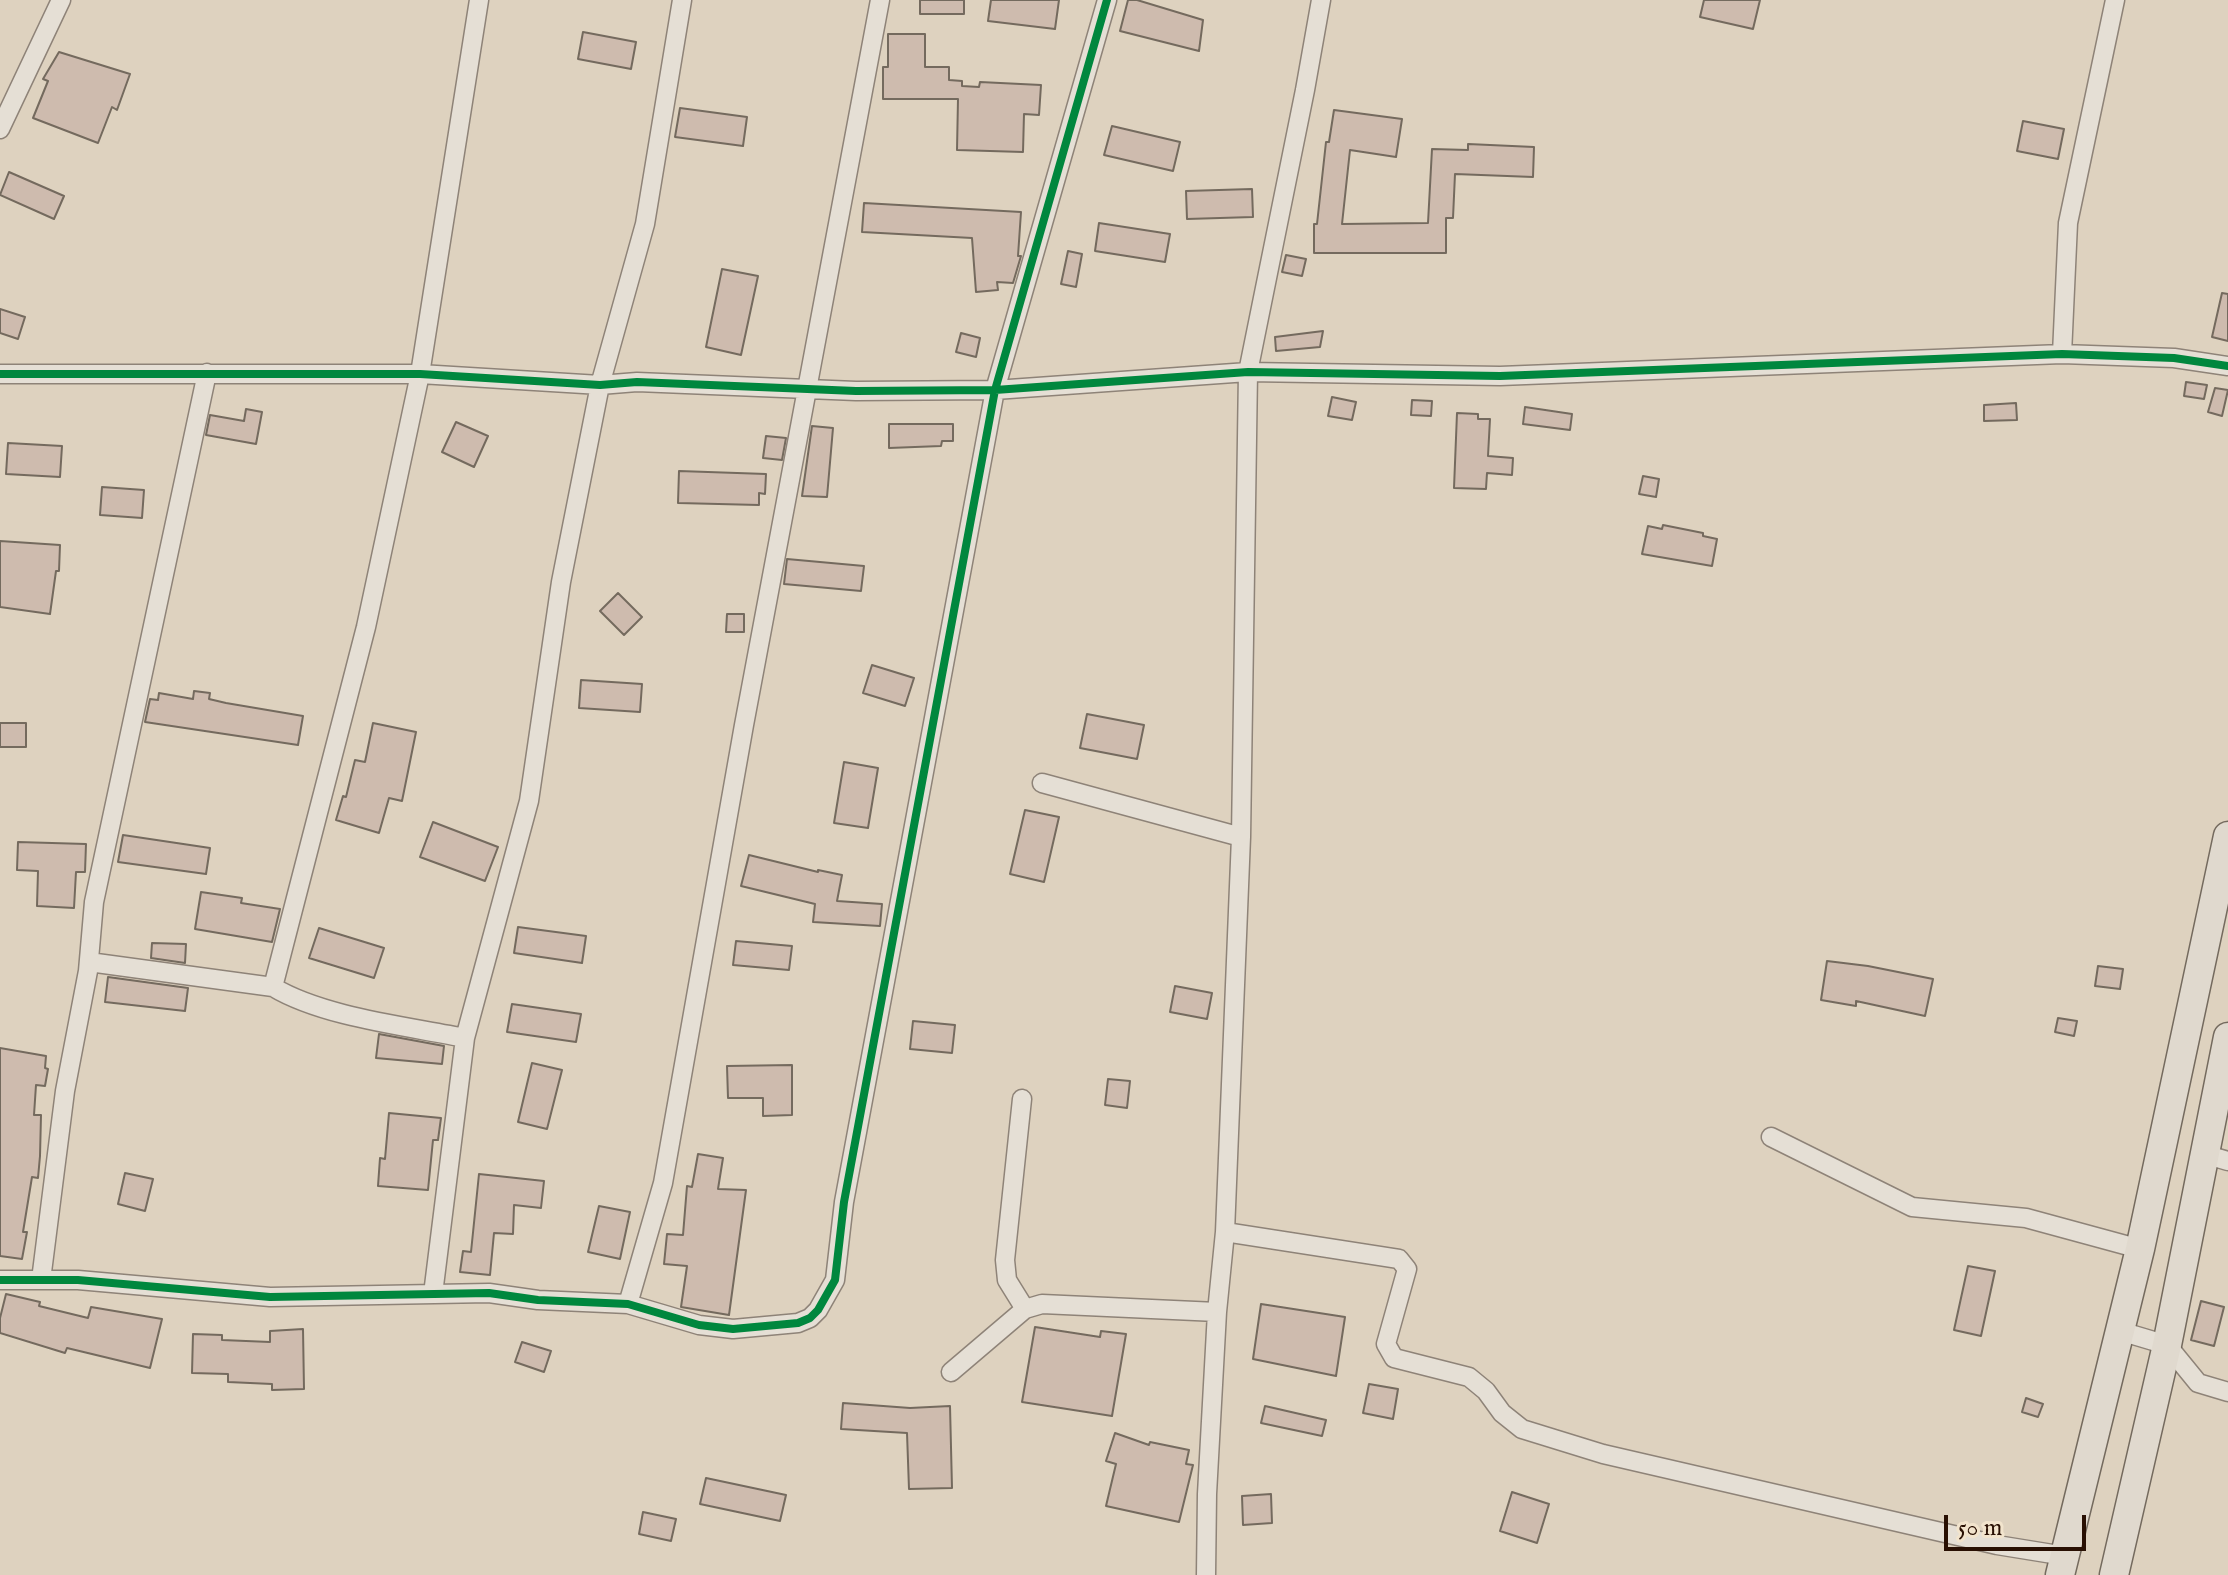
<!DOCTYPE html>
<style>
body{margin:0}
#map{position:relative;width:2228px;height:1575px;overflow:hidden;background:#ded2bf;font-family:"IM FELL English",serif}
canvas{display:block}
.scale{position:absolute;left:1944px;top:1515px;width:142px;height:36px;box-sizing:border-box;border:4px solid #291003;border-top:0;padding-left:10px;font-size:24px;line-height:28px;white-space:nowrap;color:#291003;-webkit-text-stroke:6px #f2e4cd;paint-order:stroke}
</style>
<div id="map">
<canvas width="2228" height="1575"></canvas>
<div class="scale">50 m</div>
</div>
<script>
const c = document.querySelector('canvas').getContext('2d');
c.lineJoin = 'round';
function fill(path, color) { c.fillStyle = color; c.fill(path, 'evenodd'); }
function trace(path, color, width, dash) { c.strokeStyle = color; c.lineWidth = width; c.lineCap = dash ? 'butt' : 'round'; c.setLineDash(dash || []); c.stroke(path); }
const building = new Path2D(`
 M920 0H964V14H920Z
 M991 0H1059L1055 29 988 21Z
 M1128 0H1137L1203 20 1199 51 1120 31Z
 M1704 0H1760L1753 29 1700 17Z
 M583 32 636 42 631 69 578 59Z
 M888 34H925V67H949V80L962 81V86L979 87 980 82 1041 85 1039 115 1024 114 1023 152 957 150 958 99H883V67H888Z
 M59 52 130 74 117 110 112 107 98 143 33 118 48 81 43 79Z
 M680 108 747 117 743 146 675 137Z
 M1334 110 1402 119 1396 157 1350 150 1342 224 1428 223 1432 149 1468 150V144L1534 147 1533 177 1455 174 1453 218H1446V253H1314V224H1317L1326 142H1329Z
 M2023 121 2064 129 2058 159 2017 151Z
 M1112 126 1180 142 1173 171 1104 155Z
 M9 172 64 196 54 219 0 195Z
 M1252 189 1253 217 1187 219 1186 191Z
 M864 203 1021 212 1018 256H1021L1013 283 997 282 998 290 976 292 972 238 862 232Z
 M1099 223 1170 234 1165 262 1095 251Z
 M1068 251 1082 254 1076 287 1061 284Z
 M1286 255 1306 259 1302 276 1282 272Z
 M722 269 758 276 741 355 706 347Z
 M2222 293 2228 294V341L2212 337Z
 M0 309 25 317 18 339 0 333Z
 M1323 331 1320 347 1276 351 1275 337Z
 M961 333 980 338 976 357 956 352Z
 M2186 382 2207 385 2204 399 2184 396Z
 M2215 388 2228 390 2222 416 2208 412Z
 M1332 397 1356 402 1352 420 1328 416Z
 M1412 400 1432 401 1431 416 1411 415Z
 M2016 403 2017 420 1984 421V405Z
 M1525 407 1572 414 1570 430 1523 424Z
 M246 409 262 412 256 444 206 435 210 415 244 421Z
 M1457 413 1478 414V419H1490L1488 456 1513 458 1512 475 1487 473 1486 489 1454 488Z
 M456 422 488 436 474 467 442 452Z
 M889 424H953V441H942L941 446 889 448Z
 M812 426 833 428 827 497 802 496Z
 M766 436 786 438 782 460 763 458Z
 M8 443 62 446 60 477 6 474Z
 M679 471 766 474 765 494 759 493V505L678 503Z
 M1643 476 1659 479 1656 497 1639 494Z
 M102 487 144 490 142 518 100 515Z
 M1663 525 1703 533V536L1717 539 1712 566 1642 554 1648 526 1662 529Z
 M0 541 60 545 59 571H56L50 614 0 607Z
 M787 559 864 566 861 591 784 584Z
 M618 593 642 617 624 635 600 611Z
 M727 614H744V632H726Z
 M872 665 914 678 905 706 863 693Z
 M581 680 642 684 640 712 579 708Z
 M194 691 210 693 209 699 226 703 303 716 298 745 145 722 150 699 158 700 159 693 193 699Z
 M1087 714 1144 725 1137 759 1080 748Z
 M0 723H26V747H0Z
 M373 723 416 732 402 801 389 798 379 833 336 820 343 796 346 797 355 760 365 762Z
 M844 762 878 768 868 828 834 823Z
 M1025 810 1059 817 1044 882 1010 874Z
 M433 822 498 847 485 881 420 857Z
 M123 835 210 848 206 874 118 862Z
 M18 842 86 844 85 872H76L74 908 37 906 38 871 17 870Z
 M749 855 818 872V870L842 875 837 901 882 904 880 926 813 922 815 904 741 886Z
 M201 892 242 898 241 903 280 909 272 942 195 929Z
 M518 927 586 936 582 963 514 953Z
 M319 928 384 948 374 978 309 958Z
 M736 941 792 946 789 970 733 965Z
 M152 943 186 944 185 963 151 958Z
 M1827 961 1868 966 1933 979 1925 1016 1856 1001V1006L1821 1000Z
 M2098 966 2123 969 2120 989 2095 986Z
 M108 977 188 988 185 1011 105 1002Z
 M1175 986 1212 993 1207 1019 1170 1012Z
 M512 1004 581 1014 576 1042 507 1032Z
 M2058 1018 2077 1021 2074 1036 2055 1032Z
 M913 1021 955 1025 952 1053 910 1049Z
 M379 1034 444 1046 442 1064 376 1058Z
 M0 1048 46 1056 45 1068 48 1069 45 1086 36 1085 34 1115H41L40 1156 38 1178 32 1177 23 1232H27L22 1259 0 1256Z
 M532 1063 562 1070 547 1129 518 1122Z
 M792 1065V1115L763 1116V1098H728L727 1066Z
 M1108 1079 1130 1081 1127 1108 1105 1105Z
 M389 1113 441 1118 438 1140H433L428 1190 378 1186 380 1158 385 1159Z
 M698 1154 723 1158 718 1189 746 1190 729 1315 681 1307 687 1266 664 1264 667 1234 683 1235 687 1186 692 1187Z
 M125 1173 153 1179 145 1211 118 1204Z
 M479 1174 544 1181 541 1208 514 1205 513 1234 494 1233 490 1275 460 1272 463 1251 471 1252Z
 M599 1206 630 1212 620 1259 588 1252Z
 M1968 1266 1995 1271 1981 1336 1954 1330Z
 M6 1294 40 1302 39 1306 88 1318 91 1307 162 1319 150 1368 67 1348 65 1353 0 1333V1318Z
 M2201 1301 2224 1307 2214 1346 2191 1340Z
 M1261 1304 1345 1317 1336 1376 1253 1359Z
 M1035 1327 1100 1337 1101 1331 1126 1334 1112 1416 1022 1402Z
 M303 1329 304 1389 272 1390V1384L228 1382V1374L192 1373 193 1334 222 1335V1340L270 1342V1331Z
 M522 1342 551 1351 544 1372 515 1362Z
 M1369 1384 1398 1389 1393 1419 1363 1413Z
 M2026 1398 2043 1404 2038 1417 2022 1412Z
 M843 1403 910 1408 950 1406 952 1488 909 1489 907 1433 841 1429Z
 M1265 1406 1326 1420 1322 1436 1261 1423Z
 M1115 1433 1149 1445 1150 1442 1189 1450 1186 1464 1193 1465 1179 1522 1106 1506 1116 1464 1106 1461Z
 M706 1478 786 1495 780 1521 700 1504Z
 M1512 1492 1549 1504 1537 1543 1500 1531Z
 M1271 1494 1272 1523 1243 1525 1242 1496Z
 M643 1512 676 1519 671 1541 639 1534Z`);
const minor = new Path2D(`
 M0 129 61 0
 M2062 354 2068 223 2115 0
 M0 374H420L600 385 637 382 856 391 995 390 1248 372 1500 376 2062 354 2174 358 2228 366
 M1042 783 1241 837
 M89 962 273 987C323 1017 406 1026 465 1038
 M273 987 366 627 420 374 479 0
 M1022 1099 1005 1260 1007 1280 1025 1309
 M1771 1137 1912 1207 2026 1218 2140 1249
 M2204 1154 2228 1161
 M1225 1232 1399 1259 1407 1269 1386 1344 1394 1358 1469 1377 1486 1391 1502 1413 1522 1429 1603 1454 1997 1545 2065 1556
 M0 1280H78L270 1297 489 1293 538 1300 628 1304 699 1325 733 1329 798 1323 810 1318 818 1310 835 1280 844 1202 995 390 1107 0
 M41 1280 65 1091 88 971 94 902 207 373
 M433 1294 465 1038 529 801 561 582 600 385 645 224 682 0
 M628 1304 663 1183 744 725 880 0
 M2120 1331 2167 1345 2198 1383 2228 1392
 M951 1372 1025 1309 1042 1304 1217 1312
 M1206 1575 1207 1494 1217 1312 1225 1232 1241 837 1248 372 1305 90 1321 0`);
const highway = new Path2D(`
 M2060 1575 2140 1249 2228 836
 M2114 1575 2167 1345 2228 1037`);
const cycleway = new Path2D(`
 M0 374H420L600 385 637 382 856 391 995 390 1248 372 1500 376 2062 354 2174 358 2228 366
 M0 1280H78L270 1297 489 1293 538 1300 628 1304 699 1325 733 1329 798 1323 810 1318 818 1310 835 1280 844 1202 995 390 1107 0`);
fill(building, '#cebbae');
trace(building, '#746a5e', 2);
trace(minor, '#8e8378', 21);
trace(highway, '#746a5e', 31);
trace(minor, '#e5dfd5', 18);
trace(highway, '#e0d9ce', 28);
trace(cycleway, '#00873e', 8);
</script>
